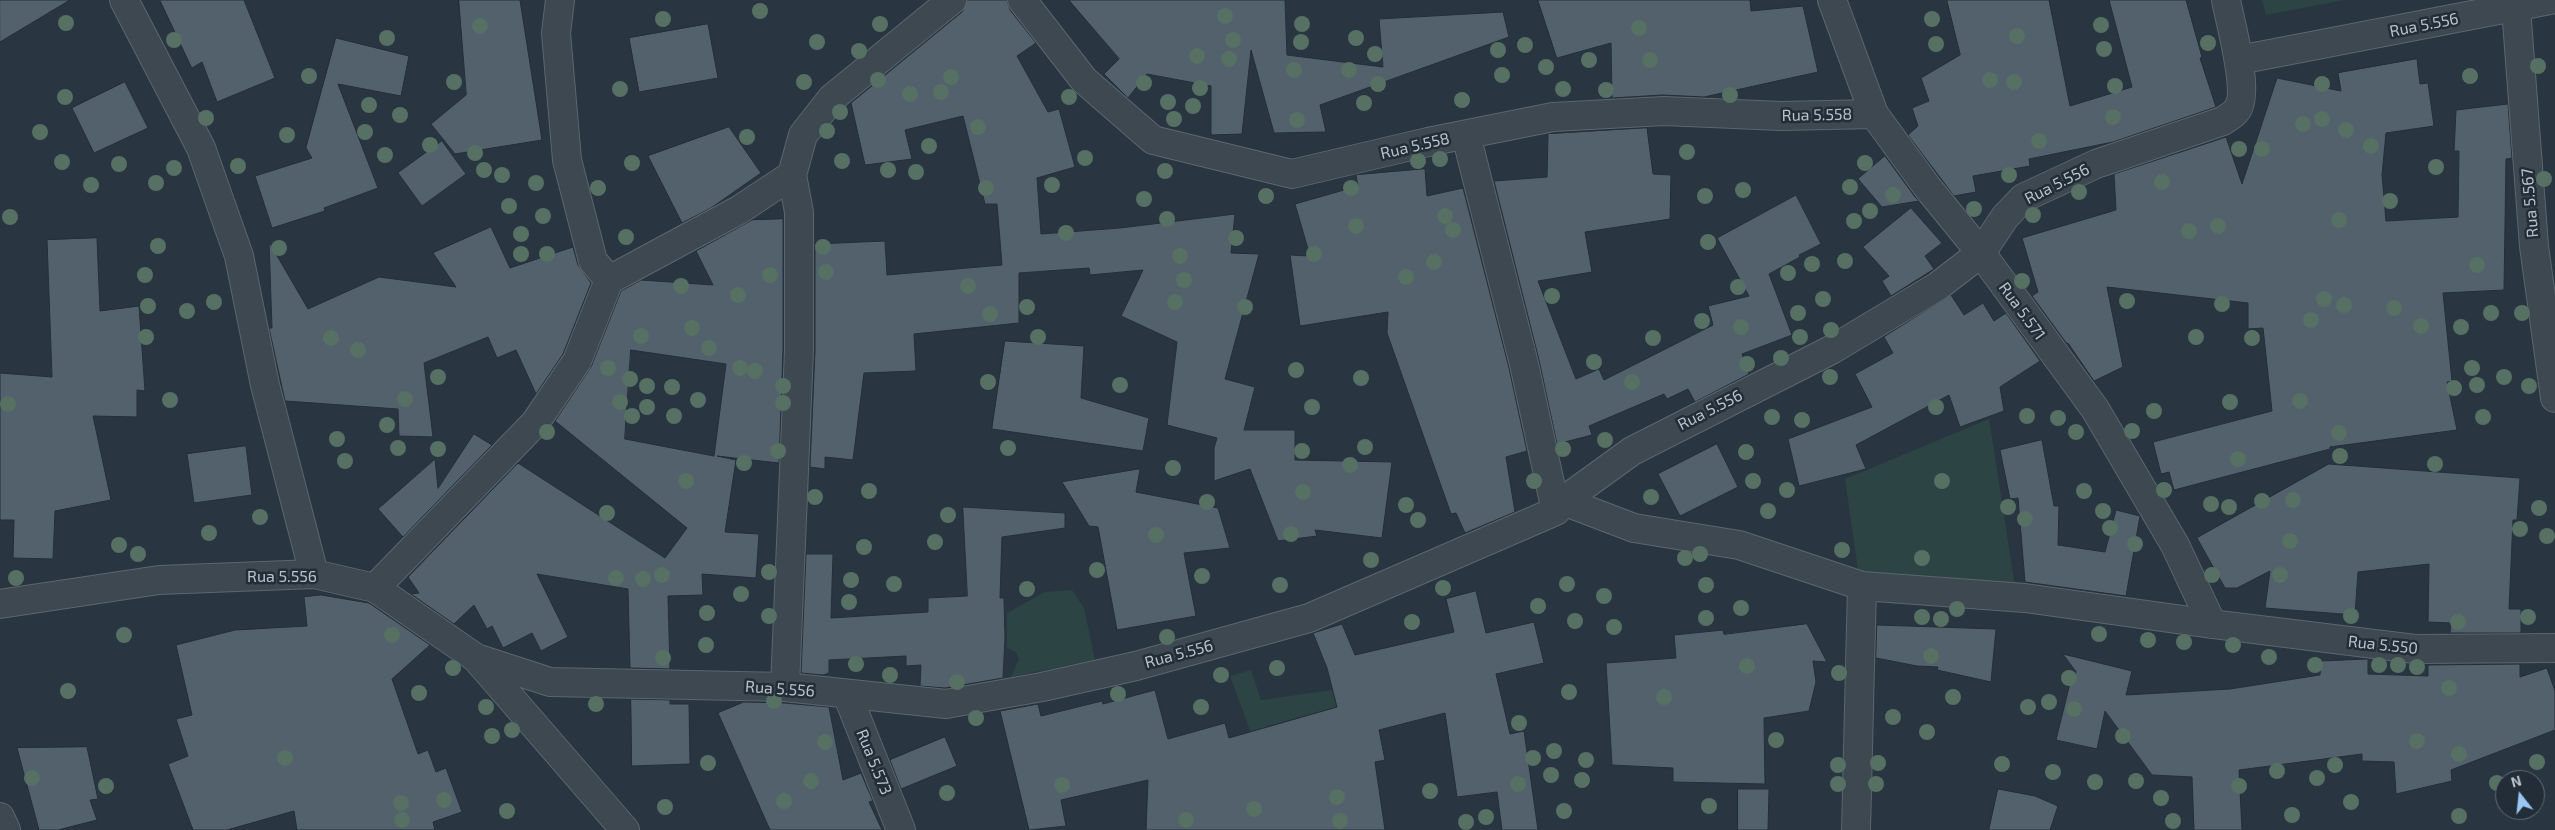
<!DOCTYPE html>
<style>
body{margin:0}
#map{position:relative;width:2555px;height:830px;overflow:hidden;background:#293641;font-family:"Exo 2",sans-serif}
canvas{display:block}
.north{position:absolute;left:2495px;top:770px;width:50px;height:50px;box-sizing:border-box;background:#222d37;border:1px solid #5f6972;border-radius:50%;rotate:344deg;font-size:14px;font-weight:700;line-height:20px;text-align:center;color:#bac3cb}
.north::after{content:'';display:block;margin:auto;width:18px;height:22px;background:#99c6f2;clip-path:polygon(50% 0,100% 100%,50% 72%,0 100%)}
</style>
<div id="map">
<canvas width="2555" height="830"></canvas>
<div class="north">N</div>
</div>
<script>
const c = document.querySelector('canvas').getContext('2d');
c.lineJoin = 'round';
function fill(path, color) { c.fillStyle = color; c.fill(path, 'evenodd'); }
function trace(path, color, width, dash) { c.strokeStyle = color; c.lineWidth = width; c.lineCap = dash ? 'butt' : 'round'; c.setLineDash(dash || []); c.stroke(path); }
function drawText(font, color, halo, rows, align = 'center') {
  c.font = font + ' "Exo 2",sans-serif'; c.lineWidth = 5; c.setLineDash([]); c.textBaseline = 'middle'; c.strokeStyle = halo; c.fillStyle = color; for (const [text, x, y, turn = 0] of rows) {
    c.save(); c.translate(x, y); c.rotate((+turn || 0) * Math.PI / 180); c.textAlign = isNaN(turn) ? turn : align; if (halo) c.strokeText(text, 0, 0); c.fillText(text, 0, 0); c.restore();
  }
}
const green = new Path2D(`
 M2262 0H2344L2266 15Z
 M1989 419 2015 586 1887 580 1858 570 1845 479Z
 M1072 590 1084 608 1095 660 1011 677 1019 659 1016 652 1007 648V613L1045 592Z
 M1251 670 1261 700 1332 690 1352 767 1330 780 1311 714 1268 726 1275 752 1251 733 1230 676Z`);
const building = new Path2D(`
 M0 0H70L0 42Z
 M160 0H244L275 78 217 102 202 62 192 68Z
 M459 0H520L542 140 455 154 431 124 466 95Z
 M967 0H1007L1010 10 1036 43 1017 56 1048 112 1059 109 1075 167 1037 178 1041 234 1120 228 1235 214 1231 253 1259 254 1225 379 1255 387 1244 430H1295V460L1392 462 1382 538 1315 530 1317 536 1278 541 1250 469 1214 481V448L1217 438 1167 425 1177 342 1121 316 1143 270 1090 275 1089 268 1019 273V323L914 334 916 371 864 373 853 460 825 457V469L810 467 815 351V244L885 241 887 275 1002 265 997 204H985L963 116 905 130 912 159 865 165 851 103 962 12Z
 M1069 0H1285L1287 55 1383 67 1379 19 1503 12 1509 37 1320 105 1326 132 1274 133 1251 50 1242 134 1211 135V86L1147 74 1128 98 1104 74 1119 59Z
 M1538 0H1750L1751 11 1803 6 1818 72 1704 97 1663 95 1612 98 1611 43 1557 58Z
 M1947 0H2049L2070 106 2132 87 2109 0H2186L2202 57 2200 58 2216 107 2113 142 2029 159 2030 166 1973 176 1976 192 1954 196 1908 135 1918 126 1912 108 1929 101 1921 78 1960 55Z
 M708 24 718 78 639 92 629 38Z
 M336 38 409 56 401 96 338 84 378 188 324 208 325 211 272 228 255 176 312 158 306 148Z
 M2417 59 2420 84 2428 83 2434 126 2386 133 2382 175 2386 221 2458 217 2459 151H2454L2456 110 2508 104 2512 158 2506 159 2504 290 2443 293 2452 381 2447 382 2457 430 2330 447V449L2174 490 2169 472 2161 474 2153 442 2272 411 2263 328 2248 329V303L2107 287 2123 367 2094 381 2068 343 2067 344 2032 296 2038 292 2022 238 2116 210 2114 174 2226 137 2242 184 2277 78 2341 91 2338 73Z
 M125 82 148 128 94 153 72 108Z
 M729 127 761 173 711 208 682 223 648 156Z
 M1647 128 1653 174 1671 175 1670 219 1585 232 1592 272 1538 281 1576 379 1599 369 1604 380 1713 325 1708 306 1749 296 1717 238 1796 195 1821 244 1799 255 1800 257 1769 274 1792 335 1742 354 1749 374 1695 402 1688 389 1667 399 1664 394 1589 426 1592 435 1557 444 1539 360 1494 181 1547 177 1548 134Z
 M442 141 466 174 422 206 398 173Z
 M1885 156 1915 197 1919 201 1882 207 1858 179Z
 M1425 169 1427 196 1463 188 1509 368 1527 451 1506 457 1515 512 1465 533 1456 513 1451 514 1387 333 1388 312 1300 326 1290 255 1310 256 1295 204 1358 186 1356 175Z
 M1911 208 1942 243 1925 256 1934 269 1891 296 1882 281 1889 276 1863 247Z
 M783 219V350L779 463 717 456 736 460 725 532 759 534 756 578 702 574 703 595 668 596 670 669 630 668 628 589 537 574 568 637 541 651 532 633 503 648 492 626 487 629 474 605 454 624 411 594 419 593 408 577 518 463 665 558 687 528 555 421 591 367 621 291 641 280 713 285 696 251 752 220ZM631 350 726 364 714 456 625 439Z
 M491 227 510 268 573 247 578 265 591 283 563 354 536 394 516 350 497 358 488 337 424 363 433 437 399 436 398 409 285 401 269 328H272L269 242 308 309 379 277 456 287 433 253Z
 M97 238 100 311 139 306 145 391 137 390V417L93 416 111 500 55 511 53 559 13 558 14 520H0V373L52 377 47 240Z
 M1951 295 1964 315 1983 303 1994 321 2006 313 2040 361 2000 387 2004 411 1960 427 1949 395 1856 445 1866 469 1799 486 1788 439 1872 407 1855 374 1893 353 1884 337Z
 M1005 341 1084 346 1081 398 1149 418 1143 451 992 429Z
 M474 434 492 445 403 537 378 509 435 459 438 488Z
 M2042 440 2054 506H2059L2058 545 2105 552 2116 510 2140 516 2126 596 2025 582 2018 498 2010 499 2000 450Z
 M1717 444 1738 487 1680 516 1658 474Z
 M246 446 252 495 194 503 187 454Z
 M2329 464 2520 478 2517 520H2513L2509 609H2521V633H2450L2451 623 2428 622 2429 564 2358 572 2355 615 2265 608 2270 571 2237 588H2225L2197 538Z
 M1140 469 1136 492 1218 508 1230 548 1184 553 1196 616 1117 630 1098 527 1089 526 1062 482Z
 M963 507 1065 513V528L1002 537 1000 598H1004L1005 638 1003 678 945 688 920 686 921 665 906 666V656L829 660V673L823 675 801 673 806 554H833L831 618 928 612V598L967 596Z
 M1476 591 1486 633 1534 622 1544 663 1496 674 1510 734 1524 731 1538 830H1502L1497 792 1457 797 1445 713 1379 730 1385 760 1375 762 1385 830H1146L1148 780 1061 800 1066 826 1029 830 1000 711 1038 704 1041 716 1102 701 1103 704 1155 690 1168 739 1225 723 1229 738 1337 707 1327 668 1313 633 1342 624 1355 655 1454 632 1446 599Z
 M321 595 369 603 430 645 392 679 418 754 428 750 436 772 446 768 462 812 433 822 435 830H297L294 811 227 830H193L168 764 188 756 176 719 192 715 176 645 235 630 307 626 304 597Z
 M1807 624 1827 662 1813 661 1816 682 1809 711 1764 718 1765 784 1673 782V768L1612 765 1606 663 1676 658 1674 635 1723 630 1724 634Z
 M1877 625 1996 629 1991 682 1937 670 1938 667 1917 666 1876 658Z
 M2063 654 2132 671 2126 695 2230 689 2320 675 2321 661 2368 659V674L2428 676V665L2520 664V677L2547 668 2555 691V730L2451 770 2452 781 2396 794 2394 762 2362 761V754L2239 770 2242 830H2194L2192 777 2152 775 2105 711 2097 749 2056 740 2070 683 2073 684 2076 672Z
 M631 699 670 700V704H689L690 764 632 766Z
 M744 702 784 703 829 707 843 780 861 773 873 801 869 802 882 830H770L718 713Z
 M945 737 957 766 901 789 890 760Z
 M87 747 98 799 90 800 97 820 58 830H39L17 748Z
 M1738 789H1769L1768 830H1738Z
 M1998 789 2035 796 2058 806 2050 830H1989Z`);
const minor = new Path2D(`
 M124 0 201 148 239 256 265 385 314 574
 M560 0 556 33 567 160 593 261 609 280
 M1022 0 1084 80 1153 140 1292 174 1428 142 1553 117 1664 111 1781 116 1874 114
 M1832 0 1874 114 1928 188 1981 253 2095 409 2175 545 2212 624
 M2516 8 2534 246 2555 398
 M2239 60 2550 0
 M1466 135 1524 364 1556 511
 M1563 501 1634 528 1739 545 1862 586 2025 598 2212 624 2415 649 2555 648
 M1556 511 1563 501 1632 451 1833 349 1938 286 1981 253 2005 217 2023 198 2096 164 2223 121C2227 118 2233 115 2236 111 2251 95 2230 22 2226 0
 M375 588 535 423 577 361 609 280 739 210 792 175
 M0 604 159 580 314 574 375 588 476 658 550 682 785 687 946 704 1042 687 1136 666 1309 618 1556 511
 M476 658 625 830
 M785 687 799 350V212L792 175 803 135 832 98 952 0
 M847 694 901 830
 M0 817 6 830
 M1856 830 1862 586`);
const trees = [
 [760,11],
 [1225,16],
 [663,19],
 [1932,19],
 [66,23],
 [880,24],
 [1302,24],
 [2101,25],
 [480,26],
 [1639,28],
 [2017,36],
 [387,38],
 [1356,38],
 [174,40],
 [1233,40],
 [817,42],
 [1301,42],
 [2208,43],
 [1936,44],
 [1525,45],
 [2104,49],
 [1498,50],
 [859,51],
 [1375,54],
 [1197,56],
 [1229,59],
 [1589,60],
 [1650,60],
 [2538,66],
 [1546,67],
 [1294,70],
 [1349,70],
 [1502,75],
 [309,76],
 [2470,76],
 [951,77],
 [878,80],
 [1990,80],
 [454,82],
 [804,82],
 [2014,82],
 [1144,83],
 [1378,84],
 [2322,84],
 [2115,86],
 [1200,88],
 [620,89],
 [1563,89],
 [1606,90],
 [941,92],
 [910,94],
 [1730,95],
 [65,97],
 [1069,97],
 [1462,100],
 [1168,102],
 [1364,103],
 [369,105],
 [1193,106],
 [840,112],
 [400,115],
 [2113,117],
 [206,118],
 [1174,119],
 [2322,119],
 [1297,120],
 [2303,124],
 [978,127],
 [2346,130],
 [827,131],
 [40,132],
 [365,132],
 [287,135],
 [747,137],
 [2039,141],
 [430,145],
 [929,146],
 [2371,146],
 [2239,149],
 [2262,149],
 [1687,152],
 [475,153],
 [385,155],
 [1085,158],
 [1440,159],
 [842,161],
 [1418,161],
 [62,162],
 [632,163],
 [1865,163],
 [119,164],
 [238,166],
 [2436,167],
 [174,168],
 [484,170],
 [888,170],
 [1165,171],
 [916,172],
 [502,175],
 [2009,175],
 [2544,179],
 [2162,182],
 [156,183],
 [536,183],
 [91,185],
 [1052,185],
 [1850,187],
 [598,188],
 [986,188],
 [1351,188],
 [1743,190],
 [2079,192],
 [1893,195],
 [1266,196],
 [1705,196],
 [1144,199],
 [2390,201],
 [509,206],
 [1974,209],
 [1870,211],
 [2033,215],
 [543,216],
 [1445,216],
 [10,217],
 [1167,219],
 [2339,220],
 [1854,221],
 [1356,226],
 [2218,226],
 [1453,230],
 [2189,231],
 [1066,233],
 [521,234],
 [626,237],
 [1236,238],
 [1708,242],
 [158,246],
 [823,247],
 [279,248],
 [521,254],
 [547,254],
 [1314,254],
 [1180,256],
 [1845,261],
 [1434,262],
 [1812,264],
 [2477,265],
 [826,272],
 [1788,273],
 [145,275],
 [770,275],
 [1406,277],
 [1184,280],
 [2022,281],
 [681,286],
 [968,286],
 [1738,287],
 [738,295],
 [1552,296],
 [1823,299],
 [2324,299],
 [2127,301],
 [214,302],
 [1175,302],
 [2222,304],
 [2344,305],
 [148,306],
 [1027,307],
 [1245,307],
 [2394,308],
 [187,311],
 [1798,313],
 [2491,313],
 [2522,313],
 [990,314],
 [2311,320],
 [1702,321],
 [2421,326],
 [1741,327],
 [2461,327],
 [692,328],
 [1831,330],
 [641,336],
 [146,337],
 [1038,337],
 [1800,337],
 [2196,337],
 [331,338],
 [1653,338],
 [2252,338],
 [709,348],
 [358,350],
 [1781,358],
 [1594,362],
 [1747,364],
 [608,368],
 [740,368],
 [2472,368],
 [1296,370],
 [755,371],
 [438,377],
 [1830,377],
 [2504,377],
 [1361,378],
 [630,379],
 [988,382],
 [1632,382],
 [1120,385],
 [2477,385],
 [647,386],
 [783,386],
 [2529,386],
 [672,387],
 [2454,388],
 [405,399],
 [170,400],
 [698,400],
 [2300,401],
 [620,402],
 [2230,402],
 [783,403],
 [8,404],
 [647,407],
 [1312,407],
 [1936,407],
 [2154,411],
 [632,416],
 [674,416],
 [2027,416],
 [1772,417],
 [2483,417],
 [2058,418],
 [1802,420],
 [387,425],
 [2132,431],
 [547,432],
 [2076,432],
 [2339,433],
 [337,439],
 [1605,440],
 [1365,447],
 [398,448],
 [1008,448],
 [438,449],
 [1563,449],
 [778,451],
 [1302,451],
 [1746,452],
 [2340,456],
 [2238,459],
 [345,461],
 [744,463],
 [2435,464],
 [1350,465],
 [1173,468],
 [686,481],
 [1534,481],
 [1753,481],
 [1942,481],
 [1787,490],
 [2164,490],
 [869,491],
 [2084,491],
 [1303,492],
 [815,497],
 [1651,497],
 [2293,500],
 [2262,501],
 [1207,502],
 [2211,504],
 [1406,505],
 [2008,507],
 [2229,507],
 [2539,508],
 [1768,511],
 [2103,511],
 [607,513],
 [948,515],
 [260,517],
 [2025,519],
 [1418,520],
 [2110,528],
 [2520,529],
 [209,533],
 [1291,534],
 [1156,535],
 [2547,536],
 [2290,541],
 [935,542],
 [2135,544],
 [119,545],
 [864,547],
 [1842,550],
 [138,554],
 [1700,554],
 [1685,558],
 [1922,558],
 [1371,560],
 [1097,570],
 [769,572],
 [662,575],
 [2212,575],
 [2280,575],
 [1202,576],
 [16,578],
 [616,578],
 [643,579],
 [851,580],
 [894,584],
 [1567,584],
 [1280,585],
 [1706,585],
 [1443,588],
 [1027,589],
 [741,594],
 [1604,596],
 [849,602],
 [1538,606],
 [1741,608],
 [1957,609],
 [707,613],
 [769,616],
 [2351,616],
 [1922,617],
 [2528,617],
 [1706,618],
 [1941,619],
 [1575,621],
 [1412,622],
 [2458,622],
 [1614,627],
 [2099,634],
 [124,635],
 [392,635],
 [1167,637],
 [2148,640],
 [2184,642],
 [706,645],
 [2233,645],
 [1931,656],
 [2269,657],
 [663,658],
 [856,664],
 [2315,665],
 [2379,665],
 [2398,665],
 [1747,666],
 [2417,667],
 [453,668],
 [1277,668],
 [1839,673],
 [890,675],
 [1221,675],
 [2069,678],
 [957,682],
 [2449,688],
 [68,691],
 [1569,692],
 [419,693],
 [1118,694],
 [1664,697],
 [1953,697],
 [774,701],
 [2049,702],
 [596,704],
 [486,707],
 [1201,707],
 [2028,707],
 [2074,709],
 [1893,717],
 [976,718],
 [1519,723],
 [512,730],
 [1927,732],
 [492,736],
 [2123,736],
 [1776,740],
 [2417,741],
 [825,742],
 [1554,751],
 [2459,754],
 [285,758],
 [1533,758],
 [1586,760],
 [2537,762],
 [708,763],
 [1878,763],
 [2002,764],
 [1838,765],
 [2335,765],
 [2277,771],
 [2053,772],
 [1551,775],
 [32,778],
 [2317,778],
 [1582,780],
 [811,781],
 [2136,781],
 [2095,782],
 [2497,783],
 [1518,784],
 [1838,784],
 [1876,784],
 [1062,785],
 [106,786],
 [2239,786],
 [1430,791],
 [947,793],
 [1337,797],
 [2161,798],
 [444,800],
 [784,801],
 [2351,802],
 [401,803],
 [1709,806],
 [665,807],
 [1254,809],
 [507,811],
 [1564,811],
 [2292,815],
 [2459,816],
 [1486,817],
 [402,820],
 [1186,820],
 [1340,821],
 [2173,821],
 [1466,822]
];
const streetNames = [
 ["Rua 5.556",2424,25,-11],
 ["Rua 5.558",1817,115,-1],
 ["Rua 5.558",1415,146,-13],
 ["Rua 5.556",2057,184,-27],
 ["Rua 5.567",2530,203,-95],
 ["Rua 5.571",2022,311,54],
 ["Rua 5.556",1710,410,-27],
 ["Rua 5.556",282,577],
 ["Rua 5.550",2383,645,6],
 ["Rua 5.556",1179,654,-15],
 ["Rua 5.556",780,689,4],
 ["Rua 5.573",874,762,68]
];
fill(green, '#2c4443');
fill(building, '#52616c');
trace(building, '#242f39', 1);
trace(minor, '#5b666f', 30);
trace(minor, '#3d4851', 28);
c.fillStyle = '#567063';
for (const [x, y] of trees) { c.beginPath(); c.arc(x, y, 8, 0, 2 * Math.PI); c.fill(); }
drawText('16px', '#bac3cb', '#222d37', streetNames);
</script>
